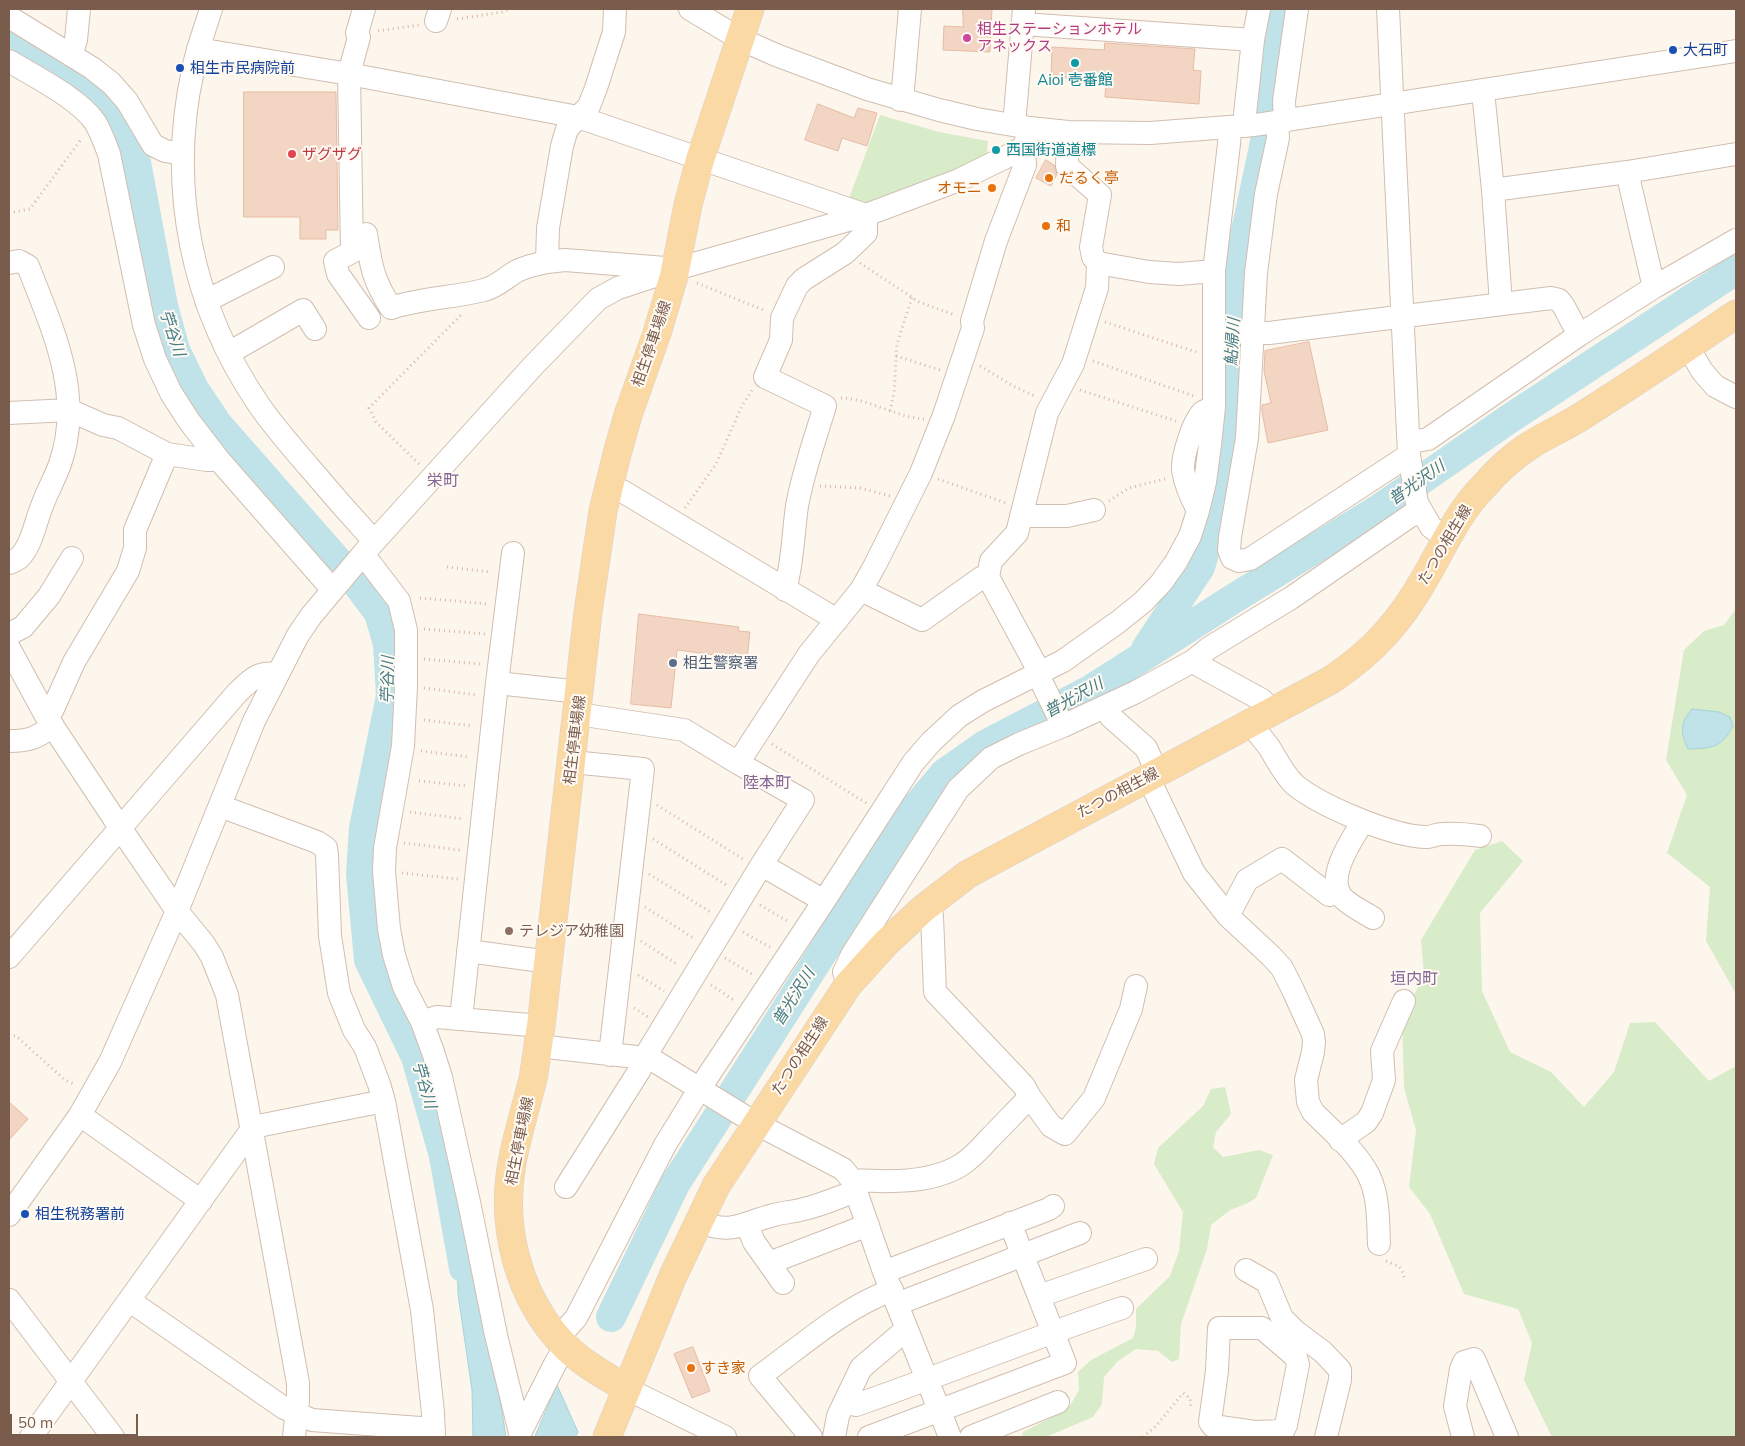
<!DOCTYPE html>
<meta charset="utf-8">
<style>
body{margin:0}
#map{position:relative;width:1745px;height:1446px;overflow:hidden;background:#fdf6ec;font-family:Mulish,sans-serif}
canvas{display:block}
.frame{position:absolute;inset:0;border:10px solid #7a5c4d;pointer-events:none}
.scale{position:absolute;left:10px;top:1414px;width:128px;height:22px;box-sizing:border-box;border:2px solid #7a5c4d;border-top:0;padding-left:6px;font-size:15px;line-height:18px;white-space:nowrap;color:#7a5c4d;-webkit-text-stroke:4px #fffaf3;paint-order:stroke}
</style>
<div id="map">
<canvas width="1745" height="1446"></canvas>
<div class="frame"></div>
<div class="scale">50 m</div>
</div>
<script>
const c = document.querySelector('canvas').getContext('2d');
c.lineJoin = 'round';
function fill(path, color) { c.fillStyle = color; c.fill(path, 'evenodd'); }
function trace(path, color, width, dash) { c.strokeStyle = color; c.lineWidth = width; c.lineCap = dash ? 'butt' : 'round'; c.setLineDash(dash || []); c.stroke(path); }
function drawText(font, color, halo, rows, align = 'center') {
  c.font = font + ' Mulish,"Noto Sans JP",sans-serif'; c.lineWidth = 4; c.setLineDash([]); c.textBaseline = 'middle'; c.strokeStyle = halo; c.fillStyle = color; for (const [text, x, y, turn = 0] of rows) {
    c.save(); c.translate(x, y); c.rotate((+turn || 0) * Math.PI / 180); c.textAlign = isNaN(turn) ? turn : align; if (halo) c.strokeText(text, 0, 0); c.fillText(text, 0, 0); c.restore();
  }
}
const green = new Path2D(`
 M880 115 939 132 988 141 986 159 869 205 848 201Z
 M1736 609V994L1706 941 1710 887 1667 853 1687 795 1666 760 1684 650 1704 631 1724 625Z
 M1502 841 1523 861 1480 913 1482 991 1510 1052 1551 1072 1584 1107 1614 1072 1630 1023 1655 1022 1709 1081 1736 1066V1437H1552L1524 1380 1532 1343 1518 1309 1464 1294 1430 1214 1409 1187 1416 1130 1404 1088 1402 1021 1424 974 1421 940 1475 850Z
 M1225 1087 1231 1114 1216 1132 1213 1147 1223 1157 1259 1150 1273 1155 1256 1198 1246 1204 1230 1210 1211 1225 1207 1249 1181 1324 1179 1359 1172 1362 1158 1351 1136 1349 1118 1361 1104 1377 1102 1404 1093 1417 1046 1437H1022L1023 1432 1068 1409 1079 1390 1078 1372 1091 1360 1133 1338 1136 1327V1309L1170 1276 1179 1251 1183 1212 1154 1164 1158 1148 1203 1106 1211 1089Z`);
const water = new Path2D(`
 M1692 709 1719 712 1730 717 1733 726C1721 749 1712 748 1688 749 1680 733 1680 722 1692 709Z
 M456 1188 494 1362 506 1437H473L472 1390 458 1294Z
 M557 1385 578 1432 575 1437H535Z`);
const river = new Path2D(`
 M9 39 103 99 122 123 135 157 163 306 175 350 194 389 218 425 355 581 379 613 388 644 391 696 364 828 361 874 369 960 416 1057 444 1156 464 1268
 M1146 649 1200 567 1215 516 1226 442 1238 268 1263 152 1274 92 1282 9
 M611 1317 675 1184 912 812 945 773 985 745 1092 689 1233 599 1379 509 1509 419 1736 270`);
const building = new Path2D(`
 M963 9H992L990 52 943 50 944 26 963 27Z
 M1105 43 1195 49 1193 70 1201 71 1199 104 1105 97 1106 80 1051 77 1052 47 1104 50Z
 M244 92H336L338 230H326V239H300V217H244Z
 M818 104 854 118 858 108 877 113 867 146 842 138 838 151 805 140Z
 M1046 160 1054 165 1057 174 1051 186 1036 178Z
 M1309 342 1328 430 1268 443 1262 412V405L1271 403 1264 371 1265 351Z
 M639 614 739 627 738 631 750 632 747 659 677 650 671 708 631 704Z
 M9 1102 28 1119 9 1140Z
 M693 1347 710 1391 692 1398 674 1354Z`);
const path = new Path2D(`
 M457 19 502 12 510 9
 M378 31 419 25
 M9 213 30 209 82 138
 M860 263 919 302 955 315
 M697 283 766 311
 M1105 322 1196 352
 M896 356 940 370
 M1093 361 1194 396
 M980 366 1015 387 1035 396
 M1080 390 1176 421
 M841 398C870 399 895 417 924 419
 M890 411 894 393 897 344 912 297
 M419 464 376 422 369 408 461 315
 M938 479 1006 503
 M820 486 860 488 890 496
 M1109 501 1129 488 1165 479
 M685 508 716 464 742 406 752 390
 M447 567 491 572
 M420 598 489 604
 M424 629 485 634
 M424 659 480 664
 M424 688 477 695
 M424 720 473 726
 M772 744 866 803
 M421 751 469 757
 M419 781 468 786
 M657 805 743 859
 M410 812 464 819
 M653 839 728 886
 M404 843 460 850
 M402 873 458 879
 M649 874 712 913
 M760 905 789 922
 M645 907 695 939
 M743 932 770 947
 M641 941 678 965
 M725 958 752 974
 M638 975 664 991
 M711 985 735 1001
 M634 1008 648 1017
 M9 1035 16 1036 65 1080 76 1085
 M1386 1261C1400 1267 1401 1265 1405 1280
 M1143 1437 1157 1425 1183 1393 1190 1398 1191 1409`);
const minor = new Path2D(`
 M211 9C205 29 197 49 193 70 167 188 192 307 259 405 274 427 292 447 309 467 330 492 352 517 374 541
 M364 9 357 33 359 37 349 74 352 252 335 261 338 274 369 318
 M615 9 614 32 596 88 589 106 567 129 562 146 548 228 547 262 565 260 665 268
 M690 9 740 39 776 55 867 89 939 110 977 119 1030 128 1068 132 1150 133 1255 125 1736 51
 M1388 9 1409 455 1417 503 1431 527 1447 539
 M9 17 92 68 111 83 127 101 153 145 165 151 183 154
 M436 21 440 9
 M1023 24 1253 40
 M198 49 349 74 578 117 866 215
 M71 55 76 40 79 9
 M9 61C34 76 78 98 95 122 101 132 105 143 109 154L144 325 155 359 171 393 189 421 219 460 332 589
 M1483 91 1493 190 1501 304
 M900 100 903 89 910 9
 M1285 121 1284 101 1297 9
 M1277 123 1278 138 1266 194 1256 273 1247 438 1230 537 1229 550 1232 558 1239 561 1250 559 1409 455
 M1014 125 1024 9
 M1246 126 1245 114 1253 40 1259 9
 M1068 132 1067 166 1100 195 1091 247 1093 257 1098 263 1149 272 1179 274 1214 271
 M1627 172 1652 279 1656 286
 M1493 190 1627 172 1736 154
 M366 234C371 266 373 280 391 308 421 298 453 298 484 290 497 287 506 277 517 271 527 266 537 264 547 262
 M9 263 19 261 28 266C53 330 84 395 60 464 55 478 47 492 42 506 35 523 32 545 19 558 16 560 12 562 9 563
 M206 301 273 267
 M1214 332 1269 333 1551 298 1559 300 1563 305 1579 335
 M1688 347 1702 371 1715 386 1736 397
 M229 353 303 310 315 329
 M9 413 69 410 103 425 118 428 167 454 207 460H219
 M1410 442 1428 439 1579 335 1656 286 1736 240
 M609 487 622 491 837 620
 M1198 511C1192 498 1185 485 1183 470 1182 457 1193 421 1203 412 1206 410 1210 409 1214 407
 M1021 516H1067L1094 510
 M363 554 399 601 406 630V686L403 746 385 848 384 871 389 929 394 955 404 987 422 1022 433 1052 441 1077 469 1202 496 1335 520 1433 554 1366 565 1346
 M785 590C793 562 793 534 797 506 803 472 815 439 825 406L765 377 781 340 782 318 797 286 804 279 845 253 866 233V215
 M861 590 922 620 981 578 988 577
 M9 634 23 627 49 596 72 558
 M9 648 46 716 121 829 177 911 204 944 212 957 227 995 298 1383V1400L294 1437
 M1193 661 1200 666 1262 700 1271 711
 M497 683 580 692
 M1105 707 1111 717 1146 748 1157 772
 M46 716 52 711 74 662 128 571 135 548V530L167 454
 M1250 723C1256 731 1263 739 1269 747 1277 760 1284 775 1295 785 1321 806 1393 837 1427 837 1432 837 1436 834 1442 834 1455 833 1467 834 1480 836
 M1063 726 1042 683 1034 662 988 577 991 561 1017 533 1047 413 1073 364 1097 288 1098 263
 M9 741C30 741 36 738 53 726
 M572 762 643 769 610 1055
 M738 763 809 654 861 590 875 565 921 473 944 415 973 328 972 321 996 241 1025 165 1024 147
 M1148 777 1194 873 1228 916 1271 956 1282 968 1293 990 1313 1034 1314 1042 1313 1052 1306 1080 1308 1102 1313 1112C1331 1130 1358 1153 1369 1176 1379 1197 1378 1221 1379 1244
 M220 806 317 842 326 848 327 855 330 936 339 993 354 1030 365 1047 379 1084 384 1101 422 1310 433 1413 434 1437
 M1363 821C1353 838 1326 876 1341 896 1347 904 1365 913 1373 918
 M762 865 824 901
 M1228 916 1247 880 1282 859 1329 895
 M468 951 549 962
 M9 957 237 693C251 680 257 671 278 674
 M848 985 844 972 852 955 958 789 991 758 1019 744 1063 726 1136 692 1193 661 1209 648 1291 598 1410 516 1422 512
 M461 1019 497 683 513 553
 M422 1022 437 1017 541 1026
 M538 1046 645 1058 656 1062 757 1124 843 1169 852 1180 884 1272 950 1437
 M1030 1097 1051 1126 1065 1134 1094 1098 1131 1009 1136 986
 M80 1115 201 1201
 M1340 1140 1366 1122 1372 1113 1384 1080 1382 1051 1404 1001
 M852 1180C887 1182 930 1184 961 1165 972 1158 981 1148 989 1139 1003 1125 1016 1111 1030 1097L1024 1086 935 992 932 916 924 908
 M566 1187 639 1071 649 1050 759 869 803 800 738 763 684 730 578 714
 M9 1215 80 1115 110 1062 177 911 254 721 298 635 311 616 363 554 533 366 598 299 618 288 676 269 866 215 959 180 1010 155 1024 147 1030 128
 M699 1222C734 1235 742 1223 774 1215 784 1212 794 1212 804 1209 822 1205 839 1197 856 1191
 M747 1225 754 1242 783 1283
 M769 1263 868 1225
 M1246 1270 1267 1282 1282 1318 1295 1331 1323 1352 1340 1370V1380L1326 1437
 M884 1272 1049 1209 1053 1206
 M1039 1296 1146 1259
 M9 1300 113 1437
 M130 1301 284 1408 312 1420 434 1429
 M897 1304 1080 1233
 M558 1338 576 1318 665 1145 700 1088 824 901 913 763 931 742 959 716 983 701 1063 661 1118 622 1143 602 1161 583 1176 562 1190 536 1198 511 1205 482 1210 445 1214 407V271L1229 144 1230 128
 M627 1389 725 1437
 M856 1405C945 1374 1033 1338 1122 1308
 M31 1437 252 1129 263 1125 384 1101
 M811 1437 760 1376C802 1346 843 1308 892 1290
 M834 1437 838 1416 861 1368 901 1334 908 1332
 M869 1437 1065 1363 1010 1223
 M971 1437 1058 1402
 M1254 1437 1255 1432 1213 1426 1210 1422 1217 1371 1219 1328H1262L1296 1357 1298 1365 1286 1425 1283 1431 1255 1432
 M1463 1437 1455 1406 1461 1369 1464 1362 1474 1359 1507 1437`);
const major = new Path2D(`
 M627 1389C606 1376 583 1364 565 1346 519 1299 500 1228 512 1163 517 1135 526 1107 533 1079 536 1061 538 1044 541 1026L588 612 603 511 617 454 628 415 657 333 674 276 688 205 700 160 750 9
 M607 1437 673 1276 716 1186 848 985 887 942 924 908 968 874 1331 680C1373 652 1400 622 1425 578 1443 547 1458 512 1484 486 1497 471 1512 457 1529 446 1546 435 1565 427 1582 416 1634 383 1685 349 1736 314`);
const markers = [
 [967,38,5,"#d1479c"],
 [1673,50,5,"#1a4fb4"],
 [1075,63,5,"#0f9aa8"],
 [180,68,5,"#1a4fb4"],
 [996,150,5,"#0f9aa8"],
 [292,154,5,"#e0444e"],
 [1049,178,5,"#e8710a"],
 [992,188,5,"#e8710a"],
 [1046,226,5,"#e8710a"],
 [673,663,5,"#5c6f8a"],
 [509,931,5,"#8d6e63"],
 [25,1214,5,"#1a4fb4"],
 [691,1368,5,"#e8710a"]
];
const hotelNames = [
 ["相生ステーションホテル",977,29],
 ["アネックス",977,46]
];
const transitNames = [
 ["大石町",1683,50],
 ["相生市民病院前",190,68],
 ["相生税務署前",35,1214]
];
const cultureNames = [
 ["Aioi 壱番館",1075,80],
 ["西国街道道標",1006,150,"left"]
];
const healthNames = [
 ["ザグザグ",302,154]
];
const foodNames = [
 ["だるく亭",1059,178],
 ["オモニ",982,188,"right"],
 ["和",1056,226],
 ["すき家",701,1368]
];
const streetNames = [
 ["相生停車場線",652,344,-71],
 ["たつの相生線",1445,545,-59],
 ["相生停車場線",575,740,-83],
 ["たつの相生線",1118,793,-28],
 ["たつの相生線",800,1056,-57],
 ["相生停車場線",520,1141,-79]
];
const serviceNames = [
 ["相生警察署",683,663]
];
const educationNames = [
 ["テレジア幼稚園",519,931]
];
const waterNames = [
 ["苧谷川",172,333,72],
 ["鮎帰川",1233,342,-86],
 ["普光沢川",1417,483,-35],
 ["苧谷川",388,680,-89],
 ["普光沢川",1074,698,-29],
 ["普光沢川",794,997,-58],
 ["苧谷川",424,1085,74]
];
const neighbourhoodNames = [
 ["栄町",443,481],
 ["陸本町",767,783],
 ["垣内町",1414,979]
];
fill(green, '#d8ecc9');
fill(water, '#bfe3e8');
trace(water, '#a5d3da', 1);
trace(river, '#bfe3e8', 30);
fill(building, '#f3d5c3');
trace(building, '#e6bba3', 1);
trace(minor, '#d1beb0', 24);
trace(major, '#dad1cd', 29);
trace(path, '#d9b8a5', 3, [1, 4]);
trace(minor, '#fff', 22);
trace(major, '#fbd9a5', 28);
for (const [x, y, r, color] of markers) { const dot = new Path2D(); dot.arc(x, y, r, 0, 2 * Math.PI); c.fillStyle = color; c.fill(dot); trace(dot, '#fffaf3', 2); }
drawText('15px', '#b23c85', '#fffaf3', hotelNames, 'left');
drawText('15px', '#164399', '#fffaf3', transitNames, 'left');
drawText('15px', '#0d838f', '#fffaf3', cultureNames);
drawText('15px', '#be3a42', '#fffaf3', healthNames, 'left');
drawText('15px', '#c56008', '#fffaf3', foodNames, 'left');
drawText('15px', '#7a5c4d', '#fffaf3', streetNames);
drawText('15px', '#4e5e75', '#fffaf3', serviceNames, 'left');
drawText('15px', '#785e54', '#fffaf3', educationNames, 'left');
drawText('italic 16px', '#437c86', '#fffaf3', waterNames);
drawText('16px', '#846695', '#fffaf3', neighbourhoodNames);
</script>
